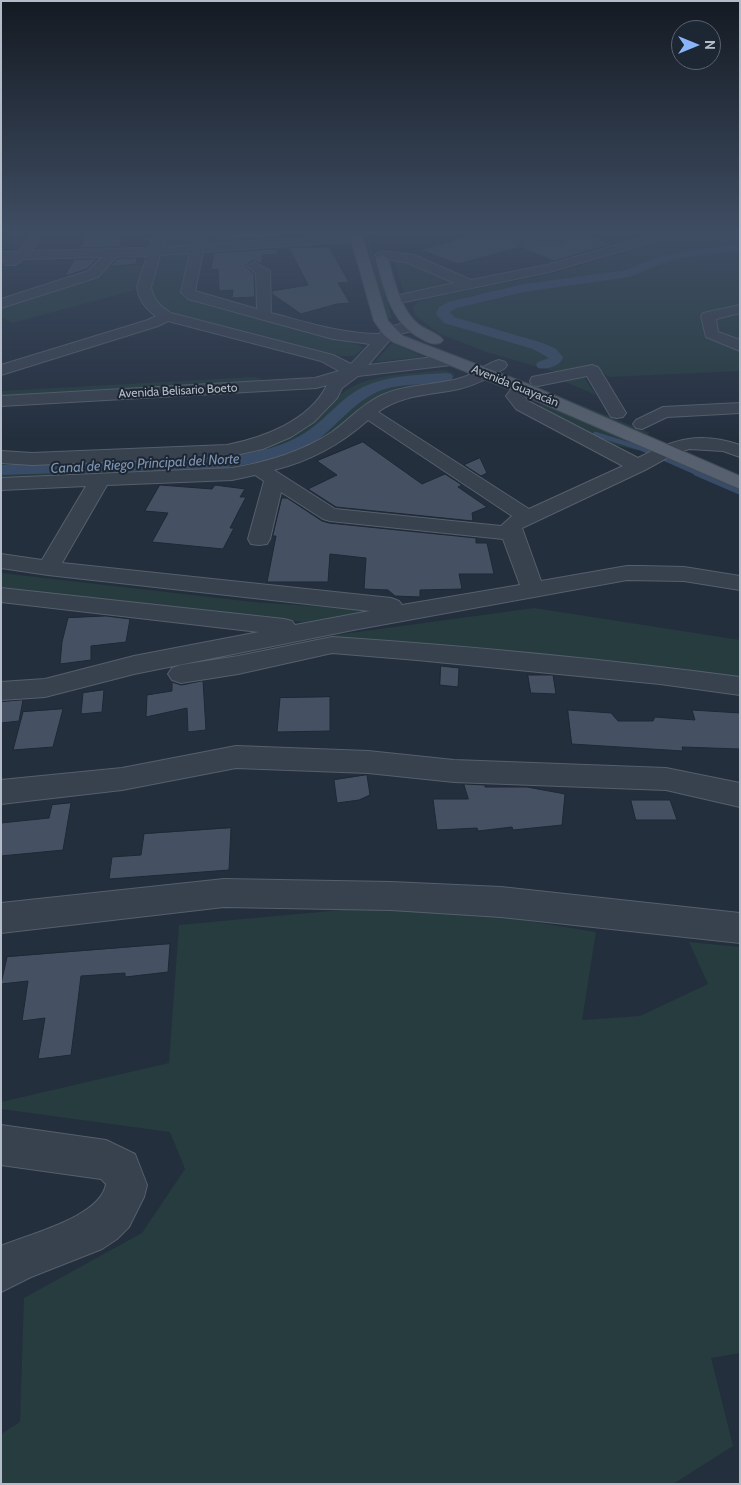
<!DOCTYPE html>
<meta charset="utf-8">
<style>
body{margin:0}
#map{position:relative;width:741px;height:1485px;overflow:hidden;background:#242f3e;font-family:Cabin,sans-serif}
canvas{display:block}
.frame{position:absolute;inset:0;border:2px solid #b4bcc9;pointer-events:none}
.north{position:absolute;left:671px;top:20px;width:50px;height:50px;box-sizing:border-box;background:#1d2633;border:1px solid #59626f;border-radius:50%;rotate:90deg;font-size:14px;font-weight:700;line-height:20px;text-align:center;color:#b4bcc9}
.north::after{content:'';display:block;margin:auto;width:18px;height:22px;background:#8ab4f8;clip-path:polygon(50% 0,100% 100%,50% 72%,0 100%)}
</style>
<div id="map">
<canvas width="741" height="1485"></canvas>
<div class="frame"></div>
<div class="north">N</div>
</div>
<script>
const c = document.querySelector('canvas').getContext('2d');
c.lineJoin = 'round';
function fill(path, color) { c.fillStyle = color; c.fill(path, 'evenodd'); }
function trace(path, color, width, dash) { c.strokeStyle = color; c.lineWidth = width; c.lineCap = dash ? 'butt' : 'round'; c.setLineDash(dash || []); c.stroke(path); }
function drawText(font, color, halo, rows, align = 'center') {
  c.font = font + ' Cabin,sans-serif'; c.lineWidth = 4; c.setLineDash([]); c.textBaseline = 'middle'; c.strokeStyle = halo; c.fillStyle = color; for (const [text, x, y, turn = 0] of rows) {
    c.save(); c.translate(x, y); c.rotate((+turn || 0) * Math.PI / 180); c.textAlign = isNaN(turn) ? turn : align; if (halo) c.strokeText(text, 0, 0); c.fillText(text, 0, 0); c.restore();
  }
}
const green = new Path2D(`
 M165 232H195L190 246 163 248 160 246Z
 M364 232H367L392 318H387Z
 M691 232H740V371L609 377 593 365 557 372 486 352 438 333 416 316 413 307 419 301 432 298 559 272Z
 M186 253 190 255 181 291 184 298 201 304 355 344 361 346 362 349 354 356H341L185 316C168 311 159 307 151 291L159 257Z
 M396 260H402L455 284 407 293 404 292 394 262Z
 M143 265 135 290 12 323 1 317V306L98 274 108 266Z
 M392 343 424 357 375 362Z
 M444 370 454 373V377L447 381 394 392 336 429 308 445 280 458 251 467 1 479V462L266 448C284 439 305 431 320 417 330 408 337 395 350 388 377 373 414 374 444 370Z
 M583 376 596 395 561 380Z
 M254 377 262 379 254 382 1 396V391Z
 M517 379 650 433 647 435 514 381Z
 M545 403 643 446 641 451 604 443 535 407Z
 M1 573 253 602 372 610 304 622 1 588Z
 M534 608 740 640V680L328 636Z
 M363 908 453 909 596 932 582 1020 640 1016 708 984 689 942 740 947V1353L711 1358 733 1446 673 1484H1V1434L20 1422 24 1298 142 1233 185 1169 170 1132 1 1109V1102L169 1063 179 925Z`);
const streamFar1 = new Path2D(`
 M595 434 640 448 699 474`);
const stream = new Path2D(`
 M696 473 740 492`);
const canal = new Path2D(`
 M740 244V250L681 258 663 263 629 277 524 292 457 308 450 312 454 317 543 343 556 349 563 357C561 366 547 370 538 368L536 365 538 362 549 358 533 349 444 323 436 314 439 307 448 302 524 284 627 270 655 258 681 252Z
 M446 373 451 374 453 377 451 380C425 387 397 381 373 394 352 405 338 424 320 438 292 458 255 463 222 468L1 475V465L222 458C252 453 284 448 309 430 328 417 342 397 363 387 389 375 418 375 446 373Z`);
const building = new Path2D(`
 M100 232H121L120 246H141L80 248 88 234H99Z
 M279 232V237L216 241 217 233Z
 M483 232H526L516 234 512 239 518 245 530 248 562 242 566 237 559 232H577L612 244 554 261 520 247 458 264 421 250Z
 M329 247 349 282 338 283 350 303 337 304 301 314 272 294V291L308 285 289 248Z
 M278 249 277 254 263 255 261 264 253 260 245 266 254 274 255 297 232 298 233 290 219 291 218 269 211 270 214 253Z
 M137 258 136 264 110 267 117 259Z
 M97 259 87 269 65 276 74 260Z
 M363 442 422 484 445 474 462 485 458 487 487 507 472 513 473 521 336 507 308 489 337 475 317 461Z
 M480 458 487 473 481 476 464 465Z
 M160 485 212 489 215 485 245 489 240 497H246L230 528H234L223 549 152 542 168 513 145 511Z
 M282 498H287L322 521 329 523 476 538V543H487L494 574H459L462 589 420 590V597L395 596 388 590 364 589 366 558 330 554 328 582H267L276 536H273V535Z
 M106 616 130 619 126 642 91 646V660L60 664 62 642 68 618Z
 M441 666 459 668 458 687 440 685Z
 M528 675H553L556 694 531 693Z
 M203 681 206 730 188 732 187 708 146 717 147 695 172 691V682L181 685Z
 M104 690 102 712 81 714 83 693Z
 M330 697V731L277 732 280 698Z
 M23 700 19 721 1 723V702Z
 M63 709 53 747 13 750 23 712Z
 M568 710 611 713 618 721H653L655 717 695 720 692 710 740 713V749L682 747 683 751 572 744Z
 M367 775 370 795 359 800 337 803 334 780Z
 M464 784 485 785V787H527L565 794 562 825 513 830 512 827 478 831 477 828 437 830 433 799H468Z
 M631 800H670L677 820H636Z
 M71 803 63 850 1 856V823L49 818 52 805Z
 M231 828 229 870 109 879 112 857 141 855 144 834Z
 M170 944 168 972 125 977V973L81 976 71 1055 38 1059 45 1018 22 1021 28 981 1 984 7 957Z`);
const minor = new Path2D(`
 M32 232H44L31 251 149 248 154 232H166L162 248 192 245 195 232H207L205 244 360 234 362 237 360 240 356 241 203 252 195 291 257 309 256 273 247 266 254 262 270 271 271 313C306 322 342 334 379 334 386 326 406 321 417 324L419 327 417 330 394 335 368 365 451 355 457 357 459 360 457 363 451 365 358 376 342 388 337 398 314 422 291 437 263 449 227 457 32 465 1 463V451L32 453 227 445C262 438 310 421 327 385L316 388 1 406V396L315 378 339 371 321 361 168 321 158 326 1 375V365L148 320 156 316C145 308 139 300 137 287L147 256 116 257 98 277 1 308V299L88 271 102 257 24 259 15 265H5L4 262 5 260H1V252H18ZM190 253 181 292 188 299 333 339 370 344 351 364 333 355 171 313C160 306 153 300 151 287L160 255Z
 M533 232H556L564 237 562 240C546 244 527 253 514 239L516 236ZM546 236 534 240 532 239 545 236Z
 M661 232H679L677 235 549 272 395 304 390 303 388 300 390 297 455 283 406 262 381 259 375 255 381 251 414 255 471 280 547 265Z
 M740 305V313L716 319 718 332 740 340V351L706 337 701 316 703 313Z
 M499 360 505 362 507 365 505 368C490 377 476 385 459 389 431 395 403 394 378 412L529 509 623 466 516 409 506 396 516 384H528L530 388 524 396 528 401 638 458C673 439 700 431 740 445V457L723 451 689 449 674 454 645 470 522 528 541 581 627 566H641L684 567 740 576V590L684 581 627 580 353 630 134 674 45 697 1 700V682L45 679 134 656 259 632 1 602V588L284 619 292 621 295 625 370 611 48 575 1 568V554L42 560 86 486 1 490V478L232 468C267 462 302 452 332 432 350 419 360 406 380 396 405 384 434 386 461 378 475 374 485 364 499 360ZM368 420 512 516 501 526 335 509 274 470C310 461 340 445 368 420ZM255 475 264 481 248 539 251 544 259 545 267 544 270 539 281 492 323 519 330 521 503 539 520 585 402 605 399 601 391 598 62 563 107 485 232 480Z
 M592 365 598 367 600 370 626 413 623 417 617 418 611 417 587 376 538 386 532 385 530 381 532 377Z
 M740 403V413L667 417 642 429 636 428 633 424 636 420 663 407Z
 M332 637C468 646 604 659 740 677V695L660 684 417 660 332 653 238 674 181 683 172 680 168 674 172 668 181 665 238 656Z
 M236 746 368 751 454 760 666 768 740 783V807L666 790 454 782 368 773 236 768 122 790 1 804V780L122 768Z
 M224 879 391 882 501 887 740 913V943L501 917 391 910 224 907 1 933V903Z
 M1 1125 106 1140 135 1154 147 1185 144 1197 129 1227 117 1239 102 1249 31 1277 1 1292V1246C29 1234 101 1217 106 1184L101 1179 1 1165Z`);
const major = new Path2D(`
 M349 232H361L388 321 403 336 528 384 740 476V489L516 392 393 342 384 335 374 321Z
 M382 255 388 259C395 281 399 307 417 323 424 330 437 332 443 340L440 343C433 345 428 343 422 339 391 324 384 289 376 259Z`);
const farStreetnames = [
 ["Avenida Guayacán",515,386,22],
 ["Avenida Belisario Boeto",178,391,-3]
];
const farWaternames = [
 ["Canal de Riego Principal del Norte",145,464,-3]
];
fill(green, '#263c3f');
trace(streamFar1, '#394c67', 4.5);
trace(stream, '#394c67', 5.5);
fill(canal, '#394c67');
fill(building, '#455162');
trace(building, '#1f2835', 1);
trace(minor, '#565f6c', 2);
trace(major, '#414a57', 2);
fill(minor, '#38414e');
fill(major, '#56606e');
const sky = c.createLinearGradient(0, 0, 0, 440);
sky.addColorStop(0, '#141a22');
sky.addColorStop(0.53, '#3f4d63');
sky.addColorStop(1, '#3f4d6300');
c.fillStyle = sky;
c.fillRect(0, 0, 741, 440);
drawText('12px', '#b4bcc9', '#1d2633', farStreetnames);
drawText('italic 14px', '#7c92b1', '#1d2633', farWaternames);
</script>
